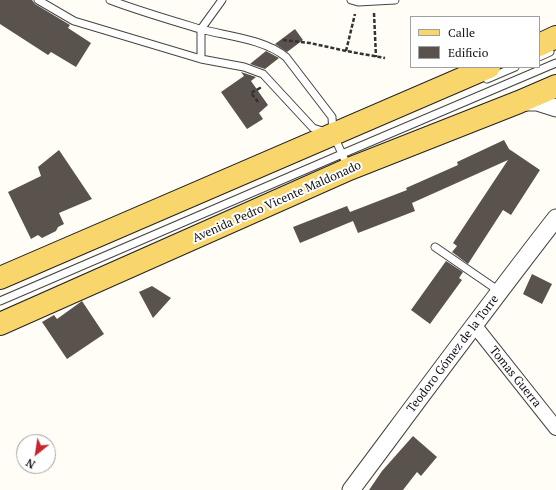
<!DOCTYPE html>
<meta charset="utf-8">
<style>
body{margin:0}
#map{position:relative;width:556px;height:490px;overflow:hidden;background:#fffdf5;font-family:"PT Serif",serif}
canvas{display:block}
.legend{position:absolute;left:410px;top:16px;width:130px;height:52px;box-sizing:border-box;background:#fff;border:1px solid #a0a0a0;margin:0;padding:5px 7px;list-style:none;font-size:12px;color:#111}
.legend li{display:flex;align-items:center;gap:8px;height:20px}
.legend b{width:20px;border:1px solid #a0a0a0}
.north{position:absolute;left:16px;top:434px;width:40px;height:40px;box-sizing:border-box;background:#fff;border:1px solid #a0a0a0;border-radius:50%;rotate:210deg;font-size:11px;font-weight:700;line-height:16px;text-align:center;color:#111}
.north::after{content:'';display:block;margin:auto;width:14px;height:18px;background:#c4262e;clip-path:polygon(50% 0,100% 100%,50% 72%,0 100%)}
</style>
<div id="map">
<canvas width="556" height="490"></canvas>
<ul class="legend">
<li><b style="height:5px;background:#f9d66b"></b>Calle</li>
<li><b style="height:11px;background:#5a524d"></b>Edificio</li>
</ul>
<div class="north">N</div>
</div>
<script>
const c = document.querySelector('canvas').getContext('2d');
c.lineJoin = 'round';
function fill(path, color) { c.fillStyle = color; c.fill(path, 'evenodd'); }
function trace(path, color, width, dash) { c.strokeStyle = color; c.lineWidth = width; c.lineCap = dash ? 'butt' : 'round'; c.setLineDash(dash || []); c.stroke(path); }
function drawText(font, color, halo, rows, align = 'center') {
  c.font = font + ' "PT Serif",serif'; c.lineWidth = 4; c.setLineDash([]); c.textBaseline = 'middle'; c.strokeStyle = halo; c.fillStyle = color; for (const [text, x, y, turn = 0] of rows) {
    c.save(); c.translate(x, y); c.rotate((+turn || 0) * Math.PI / 180); c.textAlign = isNaN(turn) ? turn : align; if (halo) c.strokeText(text, 0, 0); c.fillText(text, 0, 0); c.restore();
  }
}
const building = new Path2D(`
 M0 0H32L35 4 70 25 68 28 91 43 76 67 51 52 48 55 0 24Z
 M295 29 303 40 287 52 275 44Z
 M266 51 279 58 265 69 250 64Z
 M241 72 256 77 251 81 268 105 259 113 263 119 247 129 221 92 244 76Z
 M504 140 509 149 540 170 511 215 503 210 468 264 452 252 457 246 453 243 508 160 412 203 415 211 358 233 353 221 300 243 293 227 347 206 350 212 407 190 406 188 458 165 457 162Z
 M59 150 92 199 59 213 64 224 58 227 56 231 42 238 38 235 31 239 8 192 41 176 38 167Z
 M446 261 463 272 459 278 462 280 430 324 411 310Z
 M532 274 552 284 542 304 523 294Z
 M152 286 171 298 153 318 139 292Z
 M82 301 104 334 67 359 42 322 54 315 57 319Z
 M413 436 437 457 421 476 417 472 403 490H369L382 471Z`);
const path = new Path2D(`
 M374 13 376 57
 M283 40 310 43 346 51 385 58
 M346 51 355 14
 M258 102 251 93 260 88H259`);
const service = new Path2D(`
 M38 0 74 21 201 59 244 67 263 74 313 128 325 132
 M110 0C139 11 170 20 200 29 227 36 264 39 286 57L332 117 333 134 348 167
 M351 0 358 2 395 0
 M539 57 550 52
 M201 59V29L222 0
 M487 79 515 67
 M435 247 499 291
 M0 301 342 154 556 63`);
const minor = new Path2D(`
 M475 326 556 428`);
const tertiary = new Path2D(`
 M521 102H537L556 108
 M351 490C419 399 486 308 556 218`);
const primary = new Path2D(`
 M539 45 556 37
 M0 278 489 67
 M0 324 349 169 519 102 556 86`);
const streetNames = [
 ["Avenida Pedro Vicente Maldonado",277,202,-24],
 ["Teodoro Gómez de la Torre",453,354,-53],
 ["Tomas Guerra",515,377,51]
];
fill(building, '#5a524d');
trace(service, '#444', 9);
trace(minor, '#444', 16);
trace(tertiary, '#444', 19);
trace(primary, '#222', 24);
trace(path, '#333', 2.5, [4, 2]);
trace(service, '#fff', 7);
trace(minor, '#fff', 14);
trace(tertiary, '#fff', 17);
trace(primary, '#f9d66b', 22);
drawText('12px', '#111', '#fff', streetNames);
</script>
